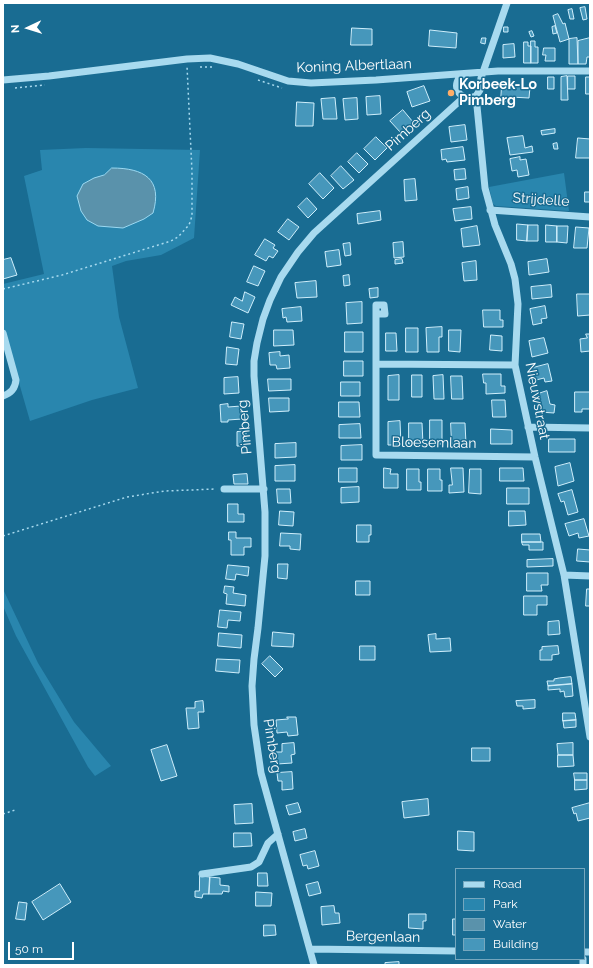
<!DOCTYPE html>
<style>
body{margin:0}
#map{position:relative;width:593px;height:968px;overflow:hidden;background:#196c92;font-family:Raleway,sans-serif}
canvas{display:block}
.frame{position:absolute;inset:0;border:4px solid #fff;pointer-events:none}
.legend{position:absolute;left:455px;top:868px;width:130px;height:92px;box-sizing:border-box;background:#196c92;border:1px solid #75a7be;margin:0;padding:5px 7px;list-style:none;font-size:12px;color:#fff}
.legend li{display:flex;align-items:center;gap:8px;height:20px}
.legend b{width:20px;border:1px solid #75a7be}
.north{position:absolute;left:8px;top:8px;width:40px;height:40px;-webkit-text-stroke:3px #196c92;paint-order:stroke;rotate:266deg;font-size:11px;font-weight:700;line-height:16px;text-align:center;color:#fff}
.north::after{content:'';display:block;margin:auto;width:14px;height:18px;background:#fff;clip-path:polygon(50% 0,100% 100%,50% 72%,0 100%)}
.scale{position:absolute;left:8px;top:942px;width:66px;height:18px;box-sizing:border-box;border:2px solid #fff;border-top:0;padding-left:5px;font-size:12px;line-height:14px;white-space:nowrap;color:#fff;-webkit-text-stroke:3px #196c92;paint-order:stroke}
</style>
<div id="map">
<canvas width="593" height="968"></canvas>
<div class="frame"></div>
<ul class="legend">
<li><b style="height:5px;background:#a8daef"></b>Road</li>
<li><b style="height:11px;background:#2986ae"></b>Park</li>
<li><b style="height:11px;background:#5a92ab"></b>Water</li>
<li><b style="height:11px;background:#4697bb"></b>Building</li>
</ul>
<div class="north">N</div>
<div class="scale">50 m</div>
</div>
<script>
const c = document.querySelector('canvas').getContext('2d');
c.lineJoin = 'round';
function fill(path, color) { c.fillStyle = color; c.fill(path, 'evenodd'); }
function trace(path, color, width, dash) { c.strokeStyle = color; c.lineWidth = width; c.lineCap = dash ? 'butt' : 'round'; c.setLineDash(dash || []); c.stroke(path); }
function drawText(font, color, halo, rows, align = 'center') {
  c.font = font + ' Raleway,sans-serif'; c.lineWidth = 3; c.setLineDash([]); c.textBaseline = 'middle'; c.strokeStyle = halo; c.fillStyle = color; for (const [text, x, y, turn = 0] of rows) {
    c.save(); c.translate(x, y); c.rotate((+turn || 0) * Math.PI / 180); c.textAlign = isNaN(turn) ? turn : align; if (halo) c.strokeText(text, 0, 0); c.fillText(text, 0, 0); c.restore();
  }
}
const green = new Path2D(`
 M86 148 200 150 194 238 161 255 126 261 112 266 119 317 138 388 92 400 30 421 3 327V284L44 274 24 176 42 170 40 150Z
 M564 173 569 211 496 206 493 204 489 187Z
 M3 589 38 663 74 722 111 766 95 776 88 767 16 636 3 606Z`);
const water = new Path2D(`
 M112 168C144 168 163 179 153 213L144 219 123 228 98 226 87 220 81 211 77 196 83 184 94 178 104 175Z`);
const building = new Path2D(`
 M585 7 587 19 583 20 580 8Z
 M572 9 574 19H570L568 10Z
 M558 14 563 24 565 23 569 39 560 42 553 16Z
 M555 26 557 33 553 34 552 27Z
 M504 27H508V32H504Z
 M352 28 372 29V45H351Z
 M430 30 457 33 456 48 429 46Z
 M532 31 534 36 531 37 529 32Z
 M482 38H486L485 44 481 43Z
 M577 38 578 64H569V39Z
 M590 38V57H587L586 64H578V41Z
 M531 41H535V47H538V63H531Z
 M524 42H528V46H531V63H524Z
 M514 44 515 57 503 58V45Z
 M544 48H555V61H545L546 55H543Z
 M567 76 568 100H561V77Z
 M568 76H575V89H568Z
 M548 77H554V89H548Z
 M586 77H590V94H586Z
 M424 86 430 101 412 107 407 92Z
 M502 86 530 87 529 98 510 97V102L501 101Z
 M380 96 381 114 367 115 366 97Z
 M335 98 337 119H323L321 99Z
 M357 98 358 119 345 120 343 99Z
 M297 102 314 103 313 126H296Z
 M403 110 413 122 401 133 390 121Z
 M465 125 467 140 451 142 449 127Z
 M555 129V133L542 135 541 131Z
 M523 136 525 148 532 146 533 152 510 155 507 138Z
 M376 137 387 148 375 160 364 149Z
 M578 138 590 139V158H576Z
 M557 143 558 149H554L553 144Z
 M463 147 465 160 447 162 446 159 442 160 441 150Z
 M357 153 368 164 359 173 348 162Z
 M520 157V160L526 159 529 175 518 177 517 170 512 171 510 159Z
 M341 166 354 180 343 189 331 176Z
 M465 169 466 179 455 180 454 170Z
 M320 173 334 188 323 199 309 184Z
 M415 179 417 200 405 201 404 180Z
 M468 187 469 198 457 200 456 189Z
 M585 192H590V202H585Z
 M307 198 317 209 308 218 298 207Z
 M471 207 472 219 455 221 453 209Z
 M380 211 381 220 358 224 357 214Z
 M288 219 299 227 289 240 278 232Z
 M517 224 528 225 527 241 517 240Z
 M528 225H538V241H527Z
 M546 225 557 226V242H546Z
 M477 226 480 245 463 247 461 229Z
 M557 226H568L567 243 557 242Z
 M576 227 589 228 587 248H574Z
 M265 239 275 245 273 248 278 251 273 258 269 256 266 261 255 255Z
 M403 242 404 257 394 258 393 243Z
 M350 243 351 255 345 256 343 244Z
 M339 250 341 265 327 267 325 252Z
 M11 258 17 275 3 279V260Z
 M402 259 403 263 395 264V260Z
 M547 259 549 272 529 275 528 262Z
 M476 261 477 280 464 281 462 263Z
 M254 266 265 271 258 286 247 282Z
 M349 275 350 285 344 286 343 276Z
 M316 281 317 297 297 298 295 283Z
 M551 285 552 297 532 299 531 287Z
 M378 288V297L370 298 369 289Z
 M245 292 255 297 248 313 231 305 235 297 242 301Z
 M577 294H590V315L578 316Z
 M362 302V323L347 324 346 303Z
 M545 306 547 318 541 319 542 323 533 325 530 309Z
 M301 307 302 321 287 322 286 317 283 318 282 309Z
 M483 310H500V320H503V327H484Z
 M232 322 244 324 241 339 230 337Z
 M442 327V337H439V352H427L426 328Z
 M406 328H418V352H406Z
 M274 330H293L294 345 274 346Z
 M449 330H461L460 352 449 351Z
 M345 332H363V352H345Z
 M386 333H396L397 351H386Z
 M586 334H590V351L581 352 580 339 587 338Z
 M491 335 502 336V351L490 350Z
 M544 338 548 353 532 357 529 341Z
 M227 347 239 349 237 365 226 364Z
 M280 352V356L289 355 290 368 277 369 276 365H270L269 353Z
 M344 361H363V376H344Z
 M548 364 552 381 545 382 544 378 532 381 529 369Z
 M483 374H501V386H505V393L486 394V383H484Z
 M399 375V400H388V376Z
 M412 375H422V397H412Z
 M443 375 444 399H434L433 376Z
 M451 376H462L463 399H452Z
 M238 377 239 393 224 394V378Z
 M268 379H291V390L269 391Z
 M341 382H360V396H341Z
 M547 391 550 404 555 405 554 413 540 412 535 395Z
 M575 392H590V409H582V412H575Z
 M269 398H289V411L270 412Z
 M492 400H505L506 417H493Z
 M339 402H359L360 417H339Z
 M228 404V407L241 406 242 419 228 420V422H221L220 405Z
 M430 420H442V444H430Z
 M400 421 401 445H388V422Z
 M409 423H422L423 444H409Z
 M451 423H465L466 444H452Z
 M360 424 361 438H339V425Z
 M491 429 512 430V444H491Z
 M246 431V446H237V432Z
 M549 439H575V452H549Z
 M296 443V457L275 458V444Z
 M362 445V460H341V446Z
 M570 463 574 481 558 486 555 467Z
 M295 465V481H275V466Z
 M339 468H357V482H339Z
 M384 468 391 469 390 474H398V488H384Z
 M451 468H463L464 492 449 493V485H452Z
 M500 468H523L524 481H500Z
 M407 469H419V482H421V490H407Z
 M428 469H440V480H442V491H428Z
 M470 469H481V494L469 493Z
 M247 474 248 484H234L233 475Z
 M359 487V502L341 503V488Z
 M507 488H529V504H507Z
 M277 489H290L291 503H278Z
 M572 490 578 512 568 515 564 501 561 502 558 494Z
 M228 504H238V514H244V522H228Z
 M280 511 294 512 293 526 279 525Z
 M509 511H525L526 525 509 526Z
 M584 519 589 536 579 538 578 533 569 536 565 524Z
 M357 525H371V535H369V542H357Z
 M229 532H236V538H251V547H244V555H231V540H229Z
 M281 533 301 534 300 550 290 549V546H280Z
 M522 534H540L541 542H522Z
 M522 542H543V550H529V545H523Z
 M578 549 590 550V562L577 561Z
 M553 559V566L527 567V560Z
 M278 564H288L287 579 278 578Z
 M228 565 249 567 248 576 236 574 235 580 226 579Z
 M527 573H548V585H541L542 591H527Z
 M356 581H370V595H356Z
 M225 586 234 587 233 593 246 595 245 606 226 604 227 594 224 593Z
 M587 589H590V606H586Z
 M524 596H547V605H537V615H524Z
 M220 610 241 612 240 621 228 620 227 628 218 627Z
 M559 621 560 634 548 635V622Z
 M273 632 294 634 293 647 272 646Z
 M219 633 242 635 241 648 218 646Z
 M436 634V639L450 638 451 651 430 652 428 635Z
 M360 646H375V660H360Z
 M558 646 559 654 552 655V660H540V650H542V647Z
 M270 656 283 669 275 677 262 664Z
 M217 659 240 660 239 673 216 671Z
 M571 677 572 684 548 686 547 681H554V679L559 678Z
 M572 684 573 696 565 697 564 691 560 692V689L548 690V686Z
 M535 700V708L523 709V706H517L516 701Z
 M203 701 204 712H198L199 728 188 729 186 708H195V702Z
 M563 713H575L576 720 563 721Z
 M287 717H296L298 735 288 736 287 732 277 733 276 720 288 719Z
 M576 720V727L564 728 563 721Z
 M294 743 295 754 291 755 292 763 277 764 276 752H282V744Z
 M573 743V755H558L557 744Z
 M167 745 177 776 161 781 151 750Z
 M472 748H490V761H472Z
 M558 755H573L574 766 558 767Z
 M292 772 293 789 282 790V781H278L277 773Z
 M574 773H587V780H575Z
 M575 780H587V789L575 790Z
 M428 799 429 815 404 818 402 802Z
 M298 803 301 812 289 815 286 806Z
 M590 803V818L578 821 576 813 574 814 572 808Z
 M252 804 253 823 235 824 234 805Z
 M305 829 307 838 295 841 293 832Z
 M458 831 474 832V851L458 850Z
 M234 833H251L252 846 234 847Z
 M315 851 319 866 308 869 307 865 303 866 300 855Z
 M258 873H267L268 886H258Z
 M200 876 210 877 209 894H203L202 898 195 897V891H199Z
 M210 877 220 878V885L229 886V892L223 891 222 894H209Z
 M318 882 321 893 309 896 306 885Z
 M60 884 71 902 43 920 32 902Z
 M256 892 272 893 271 906H256Z
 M19 902 27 903 25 920 16 919Z
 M334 906 335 913H339L340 923 322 925 321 907Z
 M409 914H426V921H423V929L409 928Z
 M453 919H456V935H453Z
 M264 925H275L276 935 264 936Z
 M399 962V965H385V963Z`);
const path = new Path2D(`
 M200 67H212
 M258 80 282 88
 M15 88 45 85
 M3 289 62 275 171 241 178 237 189 225 192 216V172L187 66
 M3 536 127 497 165 491 216 489
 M3 814 15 810`);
const minor = new Path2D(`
 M507 3 481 78 480 90 476 96 485 188 495 225 511 264 515 279 518 304 515 365 535 457 564 575 590 737
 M465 74C448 82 459 104 476 96
 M3 80 49 76 187 59 210 58 238 64 288 81 311 83 376 80 498 71H590
 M490 210 590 217
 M376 314H385L384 305H376V364
 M3 333 16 380C15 389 11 393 3 396
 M515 365 376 364V455L535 457
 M528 427 590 428
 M224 489H264
 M564 575 590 576
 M202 874 251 867 259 862 268 843 278 834
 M310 949 456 951
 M584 952H590
 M314 965 261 773 254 725 252 686 254 659 258 628 265 556V512L254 376V361L257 343 263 319 270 300 281 277 298 252 314 233 464 97
 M583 965V959`);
const markers = [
 [451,93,4,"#ffad67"]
];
const streetNames = [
 ["Koning Albertlaan",354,66,-2],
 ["Pimberg",408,130,-42],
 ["Strijdelle",541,200,4],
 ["Nieuwstraat",537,401,79],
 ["Pimberg",245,427,-95],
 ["Bloesemlaan",434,443,1],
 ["Pimberg",272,746,81],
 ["Bergenlaan",383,937,1]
];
const poiNames = [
 ["Korbeek-Lo",459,85],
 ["Pimberg",459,101]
];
fill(green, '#2986ae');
fill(water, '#5a92ab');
trace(water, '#9bd9f2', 1);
fill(building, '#4697bb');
trace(building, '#cfeefb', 1);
trace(path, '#a8daef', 1.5, [2, 3]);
trace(minor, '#a8daef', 7);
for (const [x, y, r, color] of markers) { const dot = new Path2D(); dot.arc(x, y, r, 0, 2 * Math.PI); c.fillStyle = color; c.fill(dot); trace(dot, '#196c92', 1.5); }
drawText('14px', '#fff', '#196c92', streetNames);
drawText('bold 14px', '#fff', '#196c92', poiNames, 'left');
</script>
